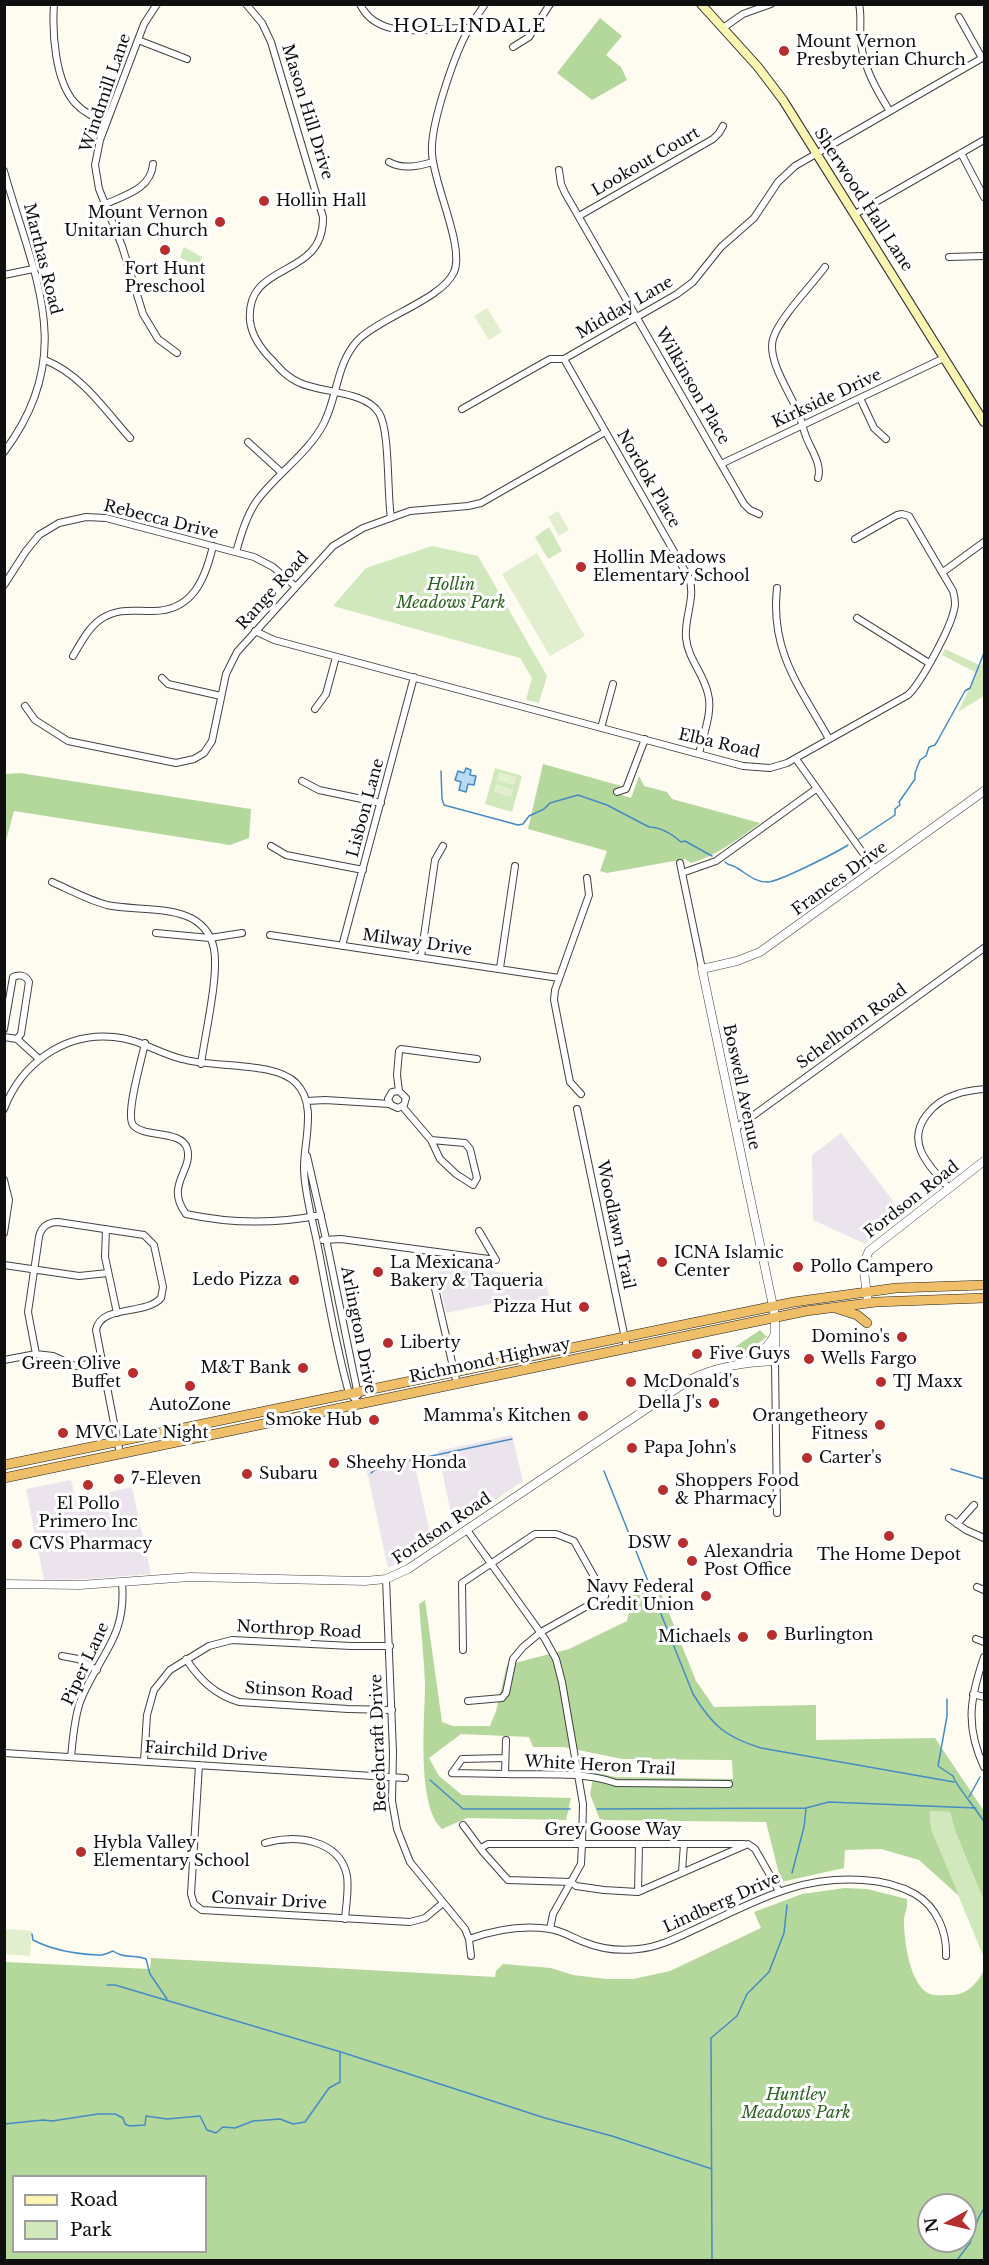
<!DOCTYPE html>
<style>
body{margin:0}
#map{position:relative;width:989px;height:2265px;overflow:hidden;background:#fefcf1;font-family:"Libre Baskerville",serif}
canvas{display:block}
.frame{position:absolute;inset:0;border:6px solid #0f0f0f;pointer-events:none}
.legend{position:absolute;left:12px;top:2175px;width:195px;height:78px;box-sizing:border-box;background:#fff;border:2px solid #9f9f9f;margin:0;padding:8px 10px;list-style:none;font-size:18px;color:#0f0f0f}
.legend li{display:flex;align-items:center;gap:12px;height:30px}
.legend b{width:30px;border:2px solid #9f9f9f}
.north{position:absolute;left:917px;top:2193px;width:60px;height:60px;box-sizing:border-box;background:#fff;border:2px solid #9f9f9f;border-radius:50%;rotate:262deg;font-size:16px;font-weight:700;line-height:24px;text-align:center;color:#0f0f0f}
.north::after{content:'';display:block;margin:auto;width:21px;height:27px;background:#b72e2f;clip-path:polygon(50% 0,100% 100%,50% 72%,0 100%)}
</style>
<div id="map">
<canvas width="989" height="2265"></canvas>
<div class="frame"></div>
<ul class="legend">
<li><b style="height:8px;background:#faf5b0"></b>Road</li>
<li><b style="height:16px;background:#d1e7bc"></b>Park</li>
</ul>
<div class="north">N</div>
</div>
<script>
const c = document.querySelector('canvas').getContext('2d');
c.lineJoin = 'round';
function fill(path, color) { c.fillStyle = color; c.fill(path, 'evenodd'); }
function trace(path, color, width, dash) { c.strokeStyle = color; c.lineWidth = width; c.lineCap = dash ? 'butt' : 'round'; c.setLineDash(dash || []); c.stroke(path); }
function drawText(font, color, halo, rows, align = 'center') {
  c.font = font + ' "Libre Baskerville",serif'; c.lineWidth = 6; c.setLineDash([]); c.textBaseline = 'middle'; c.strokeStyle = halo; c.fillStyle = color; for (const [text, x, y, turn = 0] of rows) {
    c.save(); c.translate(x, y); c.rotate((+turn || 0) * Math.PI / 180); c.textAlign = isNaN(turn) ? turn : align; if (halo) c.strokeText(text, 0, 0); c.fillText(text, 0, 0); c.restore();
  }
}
const industrial = new Path2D(`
 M841 1133 904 1215 865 1244 813 1220 812 1155Z
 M436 1264 545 1278 549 1297 516 1304 514 1299 446 1313Z
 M512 1435 523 1481 454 1528 438 1451Z
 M413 1457 432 1542 401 1563 388 1568 366 1467Z
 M71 1480 77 1505 110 1498 109 1492 132 1487 151 1574 88 1579 44 1580 26 1489Z`);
const green = new Path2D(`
 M184 247 202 257 197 267 180 257Z
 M549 527 562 551 548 559 535 537Z
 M432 546 478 556 547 676 539 703 526 700 532 678 520 658 333 606 366 568Z
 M945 649 981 666 984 659V696L958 712 977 673 942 655Z
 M495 768 522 776 512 812 485 804Z
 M930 1811 950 1812 954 1828 984 1901V1958L931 1829Z`);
const forest = new Path2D(`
 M600 18 622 36 606 55 621 67 627 80 592 100 557 73Z
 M543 764 621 786 619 794 631 798 639 776 644 786 667 792 672 799 760 823C738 839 718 855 691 863L685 859 607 873 600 871 607 851 528 829Z
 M20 773 251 809 249 838 230 845 14 811 5 844V774Z
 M760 1330 767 1337 740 1356 716 1360Z
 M635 1582 657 1583 696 1681 714 1707 816 1705V1740L935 1738 984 1811V1901L954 1828 950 1812 930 1811 931 1829 959 1896 919 1860 881 1849 845 1850 844 1868 781 1882 766 1822 600 1820 590 1794 594 1772 615 1777 733 1779 732 1760 622 1759 564 1747H533L529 1737 461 1734 429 1758 439 1776 462 1795 571 1798 566 1820 467 1818 442 1829C416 1805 425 1719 425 1684 424 1657 421 1631 419 1604L425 1600 442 1722 453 1726H490L496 1711 507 1665 569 1649 627 1621Z
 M845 1888 867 1889 907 1899C908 1911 904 1913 904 1921 904 1941 910 1986 930 1994 935 1996 943 1995 949 1995 966 1996 977 1984 984 1970V2260H5V1962L150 1969 151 1958 495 1977 496 1971 503 1964 551 1968 573 1975 606 1979H633L670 1971 761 1928 754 1912 802 1894ZM206 2176V2252H14V2176ZM929 2205H965V2241H929Z`);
const pitch = new Path2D(`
 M487 308 502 332 489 340 474 316Z
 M558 511 569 530 559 536 548 517Z
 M537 553 585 636 550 656 502 574Z
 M499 772 517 777 514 785 497 781Z
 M496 784 513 789 511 797 494 792Z
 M5 1929 32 1931 30 1956 5 1954Z`);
const water = new Path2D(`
 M466 768 471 770 470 775 476 776 474 785 468 784 466 792 459 790 461 782 455 780 458 771 464 773Z`);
const stream = new Path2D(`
 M441 771 442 799 444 805 518 825 523 824 529 816 544 809 550 803 578 795 607 805 649 827C661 827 673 835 681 842L685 841 712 856
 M859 839 895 815V809L900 805 899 802 915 779V773L920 760 926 756 929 747 935 745 938 740 965 691 970 688 984 653
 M725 862C729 866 733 865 737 868 747 874 755 882 767 882 777 883 837 852 848 845
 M951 1469 984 1479
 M604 1471 693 1694C712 1725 725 1737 761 1748L954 1782
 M371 1473 379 1467 512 1439
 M947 1699V1716L938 1766 953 1776C954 1783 978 1811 984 1822
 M430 1780 463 1809H570
 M969 1797 980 1777
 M597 1809 806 1808 829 1802 976 1808
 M792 1873 804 1827 806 1809
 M32 1934 33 1940C52 1950 76 1954 98 1955 103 1956 108 1953 113 1951 124 1959 134 1954 146 1959L150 1974 167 1999
 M107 1985H115L341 2052 545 2118 612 2136 712 2169
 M4 2124 43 2120 52 2121 98 2114H115L123 2118 125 2124 130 2126 145 2125 146 2116 167 2119 200 2116 207 2130 216 2133 223 2127 235 2128 253 2121 280 2119 293 2124 305 2122 329 2088 340 2082V2053
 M712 2260 711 2038 737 2016 747 1994 769 1972 784 1933 787 1905
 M957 2260 970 2243 978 2219 984 2208`);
const minor = new Path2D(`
 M54 4C52 33 55 81 75 103 84 113 94 117 107 122
 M157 4 144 24 100 140 95 165 99 189 122 246 143 314 158 339 177 353
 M246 4 262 23 271 42 323 217C324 281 245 259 250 321 252 337 261 349 272 360 280 369 288 378 300 383 322 393 366 391 379 413 390 430 387 494 391 518
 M360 4C379 44 434 26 469 28
 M859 4C862 17 859 30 861 43 864 68 876 89 889 110
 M959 17 982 58
 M723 28 743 14 771 4
 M138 40 187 59
 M513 47 529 37 550 4
 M961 153 984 197
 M389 162C403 170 419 166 433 162
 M559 170 561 184 565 193 744 504 750 510 759 514
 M4 171C33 275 79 353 4 452
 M106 204C125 195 151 189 153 164
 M855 214 984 140
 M579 216 713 139 719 133 723 126
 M949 257 984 256
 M4 275 33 269
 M564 359 689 578C696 597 684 618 686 638 688 659 704 674 708 694 713 712 703 735 699 754
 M45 360C82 375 104 409 130 438
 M860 398 874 428 886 439
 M462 409 550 359H564L677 294 693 282 721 247 754 218 778 182 795 166 984 57
 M248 442 282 473
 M721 464 944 358
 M818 478C822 465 812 451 807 439 803 430 802 421 798 412 790 393 767 360 773 339 779 318 812 285 825 267
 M236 552C241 535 246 517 256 502 276 474 308 454 324 423 338 395 336 364 358 340 381 317 442 299 454 272 465 247 433 183 432 153 430 125 455 52 470 27 474 19 480 12 485 4
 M943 572 984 542
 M4 585 26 551 39 535 59 523 86 517 106 518 254 557 273 567 295 586
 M777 588C770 652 800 687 829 739
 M857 618 929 663
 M255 631 274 640 743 766 770 768 787 763 908 695C921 683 950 629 954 610 956 604 955 598 953 591L909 516 902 514 897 515 855 539
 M73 656C81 643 88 628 101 619 118 608 132 611 151 611 192 612 205 580 213 546
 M162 678 168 684 221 696
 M25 706 35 720 68 741 176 763 194 759 204 753 212 741 226 674 237 652 333 546 363 528 410 511 468 506 481 503 605 432
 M315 709 326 694 336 657
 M601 728 613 684
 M796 759 875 870
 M302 781 319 790 381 803
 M617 792 626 789 645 739
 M271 846 286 855 363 870
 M680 863 702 969
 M682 873 716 861 816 789
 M52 882C70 890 88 900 107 905 143 913 204 900 214 949 219 976 205 1034 201 1064
 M156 933 210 938 242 933
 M270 935 559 978
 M342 946 414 677
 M421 957 435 860 443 846
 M500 968 515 866
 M4 1029 13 977C19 974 26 975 29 982L21 1034 17 1039
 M4 1037 17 1039 39 1059
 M145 1043C142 1059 125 1114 133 1125 144 1138 181 1130 187 1148 194 1170 164 1185 186 1214 232 1224 276 1224 321 1215
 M399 1091 392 1092 388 1099 391 1105 398 1108 404 1105 406 1098 399 1091 397 1075 399 1051 401 1049 477 1059
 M581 1094 570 1082 554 1000 555 990 589 895 587 878
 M307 1101 325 1100 390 1104
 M402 1106 431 1140 440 1159 456 1174 473 1185 477 1178 470 1149 465 1143 431 1140
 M4 1109C21 1064 64 1032 114 1037 139 1039 158 1053 182 1059 212 1068 275 1061 296 1083 318 1105 303 1143 304 1170 305 1195 312 1218 317 1242 327 1292 335 1344 349 1393L360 1404
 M577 1109 627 1348
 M736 1128 984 948
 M307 1156 326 1239 358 1395
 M4 1180 9 1200 4 1233
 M949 1188C939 1177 927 1165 921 1151 910 1125 934 1101 957 1094 965 1091 975 1090 984 1089
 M106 1229 105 1257 117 1313
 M323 1240 341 1239 496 1260 479 1231
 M4 1265 79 1276 108 1273
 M434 1284 457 1384
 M36 1354 28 1312 39 1237C41 1227 48 1222 58 1222L144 1235 154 1245 163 1287 161 1298C145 1316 101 1304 96 1330L120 1454
 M4 1360 36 1354 53 1356 75 1366 102 1362
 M775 1361 777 1513
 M949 1518 966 1530 984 1538
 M957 1524 974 1505
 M467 1530 545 1639 556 1659 562 1682 583 1804 582 1844 581 1864 553 1914 550 1929
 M386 1579 393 1752 392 1801 397 1829 410 1862 465 1929 469 1939 471 1956
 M977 1587 984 1590
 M976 1639 984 1642
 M463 1650 462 1583 535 1534H556L574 1541 605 1596 541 1632 523 1647 513 1659 506 1693 502 1698 468 1701
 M62 1656 78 1659 97 1670
 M984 1657C970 1698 965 1726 984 1767
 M186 1659C200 1680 214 1694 239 1702L348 1709 392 1710
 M973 1694 984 1697
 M4 1753 405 1778
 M71 1757C73 1738 74 1720 80 1702 98 1656 127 1638 122 1583
 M144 1761 147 1715 154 1690 170 1670 209 1646 232 1640 351 1646H390
 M199 1765 191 1894 194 1904 202 1910 410 1922 425 1918 443 1903
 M452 1773 505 1774 506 1740
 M452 1773 462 1759 505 1758
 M505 1774C542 1775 581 1771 616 1783L729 1784
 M463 1825 483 1852 508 1880 571 1882 576 1886 604 1890 638 1892 748 1844 755 1849 779 1891
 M265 1843C294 1834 340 1839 347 1876 349 1890 346 1905 345 1919
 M481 1848 488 1844H744
 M682 1872 684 1844
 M638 1892 639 1844
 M469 1939C494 1930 523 1925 550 1929 563 1931 573 1938 584 1942 601 1949 621 1951 638 1949 661 1947 682 1935 702 1926 758 1900 799 1876 863 1880 881 1881 899 1885 915 1894 937 1907 947 1932 946 1956`);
const tertiary = new Path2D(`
 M868 1302 863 1264 869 1251 984 1161
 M748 1361C759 1355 770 1345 775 1334
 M4 1584 80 1585 190 1577 365 1581 386 1579 408 1569 691 1379C718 1366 746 1362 775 1361V1317L773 1306 702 969 737 961 760 952 984 791`);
const secondary = new Path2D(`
 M701 4 758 67 783 100 984 422`);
const trunk = new Path2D(`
 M835 1308 857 1315 867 1323
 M4 1465 794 1302 896 1288 984 1285
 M4 1478 806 1311 876 1302 984 1298`);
const markers = [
 [784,51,6,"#b72e2f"],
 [264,201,6,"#b72e2f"],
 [220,222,6,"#b72e2f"],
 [165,250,6,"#b72e2f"],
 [581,567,6,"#b72e2f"],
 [662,1262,6,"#b72e2f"],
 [798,1267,6,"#b72e2f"],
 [378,1272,6,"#b72e2f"],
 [294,1280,6,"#b72e2f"],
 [584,1307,6,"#b72e2f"],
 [902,1337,6,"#b72e2f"],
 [388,1343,6,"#b72e2f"],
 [697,1354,6,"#b72e2f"],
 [809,1359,6,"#b72e2f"],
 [303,1368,6,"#b72e2f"],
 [133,1373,6,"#b72e2f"],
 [631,1382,6,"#b72e2f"],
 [881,1382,6,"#b72e2f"],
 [190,1386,6,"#b72e2f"],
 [714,1403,6,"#b72e2f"],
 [583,1416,6,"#b72e2f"],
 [374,1420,6,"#b72e2f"],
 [880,1425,6,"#b72e2f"],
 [63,1433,6,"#b72e2f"],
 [632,1448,6,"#b72e2f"],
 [807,1458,6,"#b72e2f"],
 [334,1463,6,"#b72e2f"],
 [247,1474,6,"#b72e2f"],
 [119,1479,6,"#b72e2f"],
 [88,1485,6,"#b72e2f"],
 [663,1490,6,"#b72e2f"],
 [889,1536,6,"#b72e2f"],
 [683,1543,6,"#b72e2f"],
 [17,1544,6,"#b72e2f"],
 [692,1561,6,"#b72e2f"],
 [706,1596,6,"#b72e2f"],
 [772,1635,6,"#b72e2f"],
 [743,1637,6,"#b72e2f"],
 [81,1852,6,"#b72e2f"]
];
const poiNames = [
 ["Mount Vernon",796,42],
 ["Presbyterian Church",796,60],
 ["Hollin Hall",276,201],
 ["Mount Vernon",208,213,"right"],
 ["Unitarian Church",208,231,"right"],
 ["Fort Hunt",165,269,"center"],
 ["Preschool",165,287,"center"],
 ["Hollin Meadows",593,558],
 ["Elementary School",593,576],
 ["ICNA Islamic",674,1253],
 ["Center",674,1271],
 ["La Mexicana",390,1263],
 ["Bakery & Taqueria",390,1281],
 ["Pollo Campero",810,1267],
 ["Ledo Pizza",282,1280,"right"],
 ["Pizza Hut",572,1307,"right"],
 ["Domino's",890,1337,"right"],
 ["Liberty",400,1343],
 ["Five Guys",709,1354],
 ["Wells Fargo",821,1359],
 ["Green Olive",121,1364,"right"],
 ["Buffet",121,1382,"right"],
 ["M&T Bank",291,1368,"right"],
 ["McDonald's",643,1382],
 ["TJ Maxx",893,1382],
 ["Della J's",702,1403,"right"],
 ["AutoZone",190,1405,"center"],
 ["Mamma's Kitchen",571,1416,"right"],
 ["Orangetheory",868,1416,"right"],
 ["Fitness",868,1434,"right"],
 ["Smoke Hub",362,1420,"right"],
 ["MVC Late Night",75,1433],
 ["Papa John's",644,1448],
 ["Carter's",819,1458],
 ["Sheehy Honda",346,1463],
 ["Subaru",259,1474],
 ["7-Eleven",131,1479],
 ["Shoppers Food",675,1481],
 ["& Pharmacy",675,1499],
 ["El Pollo",88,1504,"center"],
 ["Primero Inc",88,1522,"center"],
 ["DSW",671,1543,"right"],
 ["CVS Pharmacy",29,1544],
 ["Alexandria",704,1552],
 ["Post Office",704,1570],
 ["The Home Depot",889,1555,"center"],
 ["Navy Federal",694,1587,"right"],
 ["Credit Union",694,1605,"right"],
 ["Burlington",784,1635],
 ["Michaels",731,1637,"right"],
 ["Hybla Valley",93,1843],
 ["Elementary School",93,1861]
];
const streetNames = [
 ["Windmill Lane",106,93,-71],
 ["Mason Hill Drive",307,112,73],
 ["Lookout Court",646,162,-30],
 ["Sherwood Hall Lane",863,200,57],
 ["Marthas Road",42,259,76],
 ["Midday Lane",625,308,-30],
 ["Wilkinson Place",692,386,60],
 ["Kirkside Drive",827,399,-25],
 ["Nordok Place",648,479,60],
 ["Rebecca Drive",161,520,14],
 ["Range Road",273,591,-48],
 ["Elba Road",719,744,13],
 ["Lisbon Lane",366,808,-75],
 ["Frances Drive",840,879,-36],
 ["Milway Drive",417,943,8],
 ["Schelhorn Road",852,1027,-36],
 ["Boswell Avenue",741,1087,78],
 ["Fordson Road",912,1200,-38],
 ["Woodlawn Trail",615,1225,78],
 ["Arlington Drive",358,1330,79],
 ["Richmond Highway",490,1361,-12],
 ["Fordson Road",442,1529,-34],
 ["Northrop Road",299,1630,3],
 ["Piper Lane",86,1664,-65],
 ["Stinson Road",299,1692,4],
 ["Beechcraft Drive",379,1743,-92],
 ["Fairchild Drive",206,1752,4],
 ["White Heron Trail",600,1766,3],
 ["Grey Goose Way",613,1830],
 ["Convair Drive",269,1901,3],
 ["Lindberg Drive",722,1903,-24]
];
const parkNames = [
 ["Hollin",451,585],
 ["Meadows Park",451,603],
 ["Huntley",796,2095],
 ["Meadows Park",796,2113]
];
const neighbourhoodNames = [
 ["HOLLINDALE",470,27]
];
fill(industrial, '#ece4ed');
fill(green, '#d1e7bc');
fill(forest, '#b4d79c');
fill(pitch, '#e2efce');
fill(water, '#b9daf3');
trace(water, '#448cc5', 1.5);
trace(stream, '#448cc5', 1.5);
trace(minor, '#424242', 8);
trace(tertiary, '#424242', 9);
trace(secondary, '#313131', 10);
trace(trunk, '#202020', 10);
trace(minor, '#fff', 6);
trace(tertiary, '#fff', 8);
trace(secondary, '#faf5b0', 8);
trace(trunk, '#eebe68', 9);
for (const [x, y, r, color] of markers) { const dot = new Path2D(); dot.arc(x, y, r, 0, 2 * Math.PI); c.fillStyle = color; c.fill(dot); trace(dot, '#fff', 2); }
drawText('16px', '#0f0f0f', '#fff', poiNames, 'left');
drawText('16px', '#0f0f0f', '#fff', streetNames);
drawText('italic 16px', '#2d6322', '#fff', parkNames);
c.letterSpacing = '1.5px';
drawText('18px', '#0f0f0f', '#fff', neighbourhoodNames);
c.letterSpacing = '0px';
</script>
